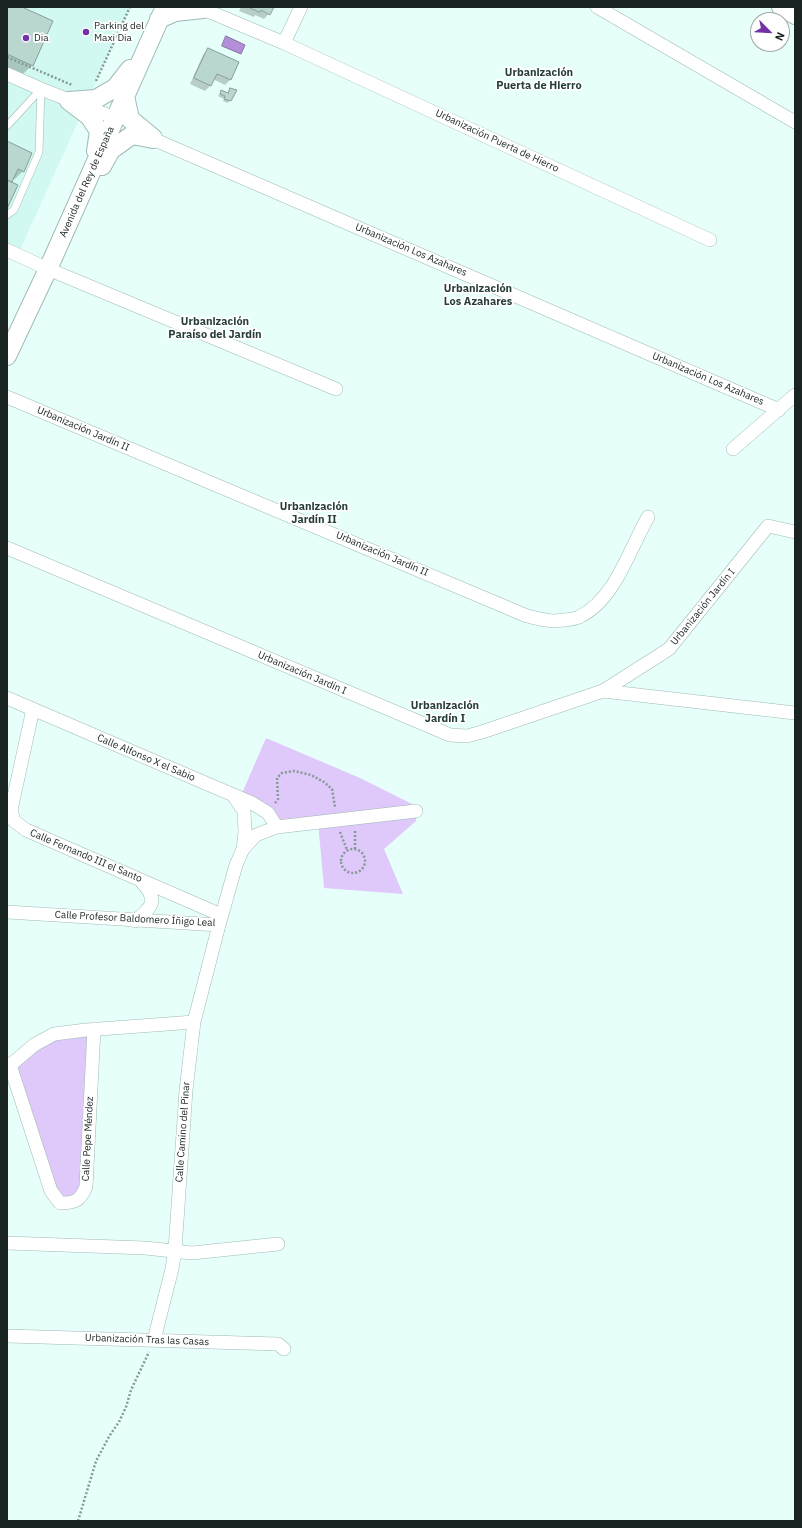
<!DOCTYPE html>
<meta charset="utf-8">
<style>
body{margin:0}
#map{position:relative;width:802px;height:1528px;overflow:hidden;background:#e7fffa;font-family:"IBM Plex Sans",sans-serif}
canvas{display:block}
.frame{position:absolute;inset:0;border:8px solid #1a2523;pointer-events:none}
.north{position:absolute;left:750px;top:12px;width:40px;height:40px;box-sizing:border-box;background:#fff;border:1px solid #a3a8a7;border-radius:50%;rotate:114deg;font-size:11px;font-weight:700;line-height:16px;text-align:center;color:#1a2523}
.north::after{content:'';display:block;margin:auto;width:14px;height:18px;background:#7332a7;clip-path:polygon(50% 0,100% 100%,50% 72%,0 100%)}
</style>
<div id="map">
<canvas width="802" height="1528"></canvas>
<div class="frame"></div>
<div class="north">N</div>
</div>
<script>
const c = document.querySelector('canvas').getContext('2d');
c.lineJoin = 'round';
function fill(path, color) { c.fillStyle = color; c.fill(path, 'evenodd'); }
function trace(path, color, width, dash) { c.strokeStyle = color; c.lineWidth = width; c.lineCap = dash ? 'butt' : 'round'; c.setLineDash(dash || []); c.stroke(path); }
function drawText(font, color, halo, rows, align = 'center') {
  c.font = font + ' "IBM Plex Sans",sans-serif'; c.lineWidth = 3.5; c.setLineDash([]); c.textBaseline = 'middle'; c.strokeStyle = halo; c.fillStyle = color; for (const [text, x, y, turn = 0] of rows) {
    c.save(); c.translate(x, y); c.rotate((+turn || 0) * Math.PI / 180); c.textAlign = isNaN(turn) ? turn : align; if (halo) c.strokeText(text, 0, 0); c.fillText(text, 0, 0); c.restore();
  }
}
const built = new Path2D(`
 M7 7H130L20 250 7 244Z`);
const green = new Path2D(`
 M266 738 360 778 412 804 416 811V821L384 849 403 894 324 888 318 822 277 827 240 798Z
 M94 1029 86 1187 60 1203 14 1062 34 1045Z`);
const water = new Path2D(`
 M226 36 245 45 241 54 222 46Z`);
const shadow = new Path2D(`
 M7 7H19L32 65 21 76 7 70Z
 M241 7H276L272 10 264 19 255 15 254 17 239 11Z
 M208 49 230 80 225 85 213 79 211 85 205 91 190 84 203 55Z
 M230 89 235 91 228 103 223 101 224 99 218 96 222 91 227 94Z
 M7 143 23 171 15 179 12 178 10 183 7 207Z`);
const building = new Path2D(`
 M7 7H22L53 21 33 66 7 54Z
 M248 7H274L270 15 261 10 260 12Z
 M208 48 239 62 231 80 217 74 211 86 194 78Z
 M230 88 237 90 231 101 224 99 225 96 220 94 221 90 228 93Z
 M7 141 32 153 24 172 18 169 12 182 7 180Z
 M7 180 18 185 7 209Z`);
const path = new Path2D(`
 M7 57 72 85
 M96 81 130 7
 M275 803 278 799 277 778 282 773 294 771 311 775 324 782 332 789 335 807
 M340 832 347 850
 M355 849V830
 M341 861a12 12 0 1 1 24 0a12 12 0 1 1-24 0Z
 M78 1521 96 1461 110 1435 119 1422 126 1407 131 1390 149 1352`);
const lane = new Path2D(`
 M7 126 41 89
 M7 215 14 210 39 152 41 89`);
const street = new Path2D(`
 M597 7 795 122
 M203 9 284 43 710 240
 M284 43 301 7
 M7 74 41 89 115 118
 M153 139 779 410
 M7 250 48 269 336 389
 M7 397 527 616C536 618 546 621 555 621 562 620 573 620 579 617 615 600 629 550 648 517
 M733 449 795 395
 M7 548 450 735 467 736 482 732 603 691 669 649 768 526 795 532
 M603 691 795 713
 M7 698 252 803 268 813 277 827
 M33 709 11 810 14 821 26 830 221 915
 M233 795 244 811 245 832 243 849
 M7 912 219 925 236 865 243 849 256 835 277 827 416 811
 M135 921C154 906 158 900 141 881
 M10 1065 51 1191 60 1203C75 1203 80 1201 86 1187L94 1029
 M7 1066 14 1062 34 1045 54 1034 86 1030 194 1022
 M7 1243 145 1248 192 1253 278 1244
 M7 1336 278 1344 284 1349
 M154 1340 172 1269 175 1250 186 1090 194 1022 219 925`);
const secondary = new Path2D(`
 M781 7 795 15
 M159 19 175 12 203 9
 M125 96 130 119 153 138
 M69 101 96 99 115 88 130 69
 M69 101 89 116 99 131 96 151
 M102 166 111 150 132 135 153 139
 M7 356 48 269 165 7`);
const markers = [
 [86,32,4,"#7332a7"],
 [26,38,4,"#7332a7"]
];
const poiNames = [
 ["Parking del",94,26],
 ["Maxi Dia",94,38],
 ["Dia",34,38]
];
const streetNames = [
 ["Urbanización Puerta de Hierro",497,141,25],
 ["Avenida del Rey de España",87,182,-66],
 ["Urbanización Los Azahares",411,250,23],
 ["Urbanización Los Azahares",708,379,23],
 ["Urbanización Jardín II",83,429,23],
 ["Urbanización Jardín II",382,554,23],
 ["Urbanización Jardín I",703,607,-51],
 ["Urbanización Jardín I",302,673,23],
 ["Calle Alfonso X el Sabio",146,758,23],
 ["Calle Fernando III el Santo",86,856,23],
 ["Calle Profesor Baldomero Íñigo Leal",135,919,3],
 ["Calle Camino del Pinar",183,1132,-86],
 ["Calle Pepe Méndez",88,1139,-87],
 ["Urbanización Tras las Casas",147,1340,2]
];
const neighbourhoodNames = [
 ["Urbanización",539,73],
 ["Puerta de Hierro",539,86],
 ["Urbanización",478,289],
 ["Los Azahares",478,302],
 ["Urbanización",215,322],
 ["Paraíso del Jardín",215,335],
 ["Urbanización",314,507],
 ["Jardín II",314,520],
 ["Urbanización",445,706],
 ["Jardín I",445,719]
];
fill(built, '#d2f9f1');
fill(green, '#dfc8fa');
fill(water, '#b38fd9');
trace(water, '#856fa2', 1);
fill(shadow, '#0003');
fill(building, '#b9d6cf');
trace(building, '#85a09a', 1);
trace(lane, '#9ebab4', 8);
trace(street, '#9ebab4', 14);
trace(secondary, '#9ebab4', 20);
trace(path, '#879996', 2.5, [2, 2]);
trace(lane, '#fff', 7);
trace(street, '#fff', 13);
trace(secondary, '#fff', 18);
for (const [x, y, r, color] of markers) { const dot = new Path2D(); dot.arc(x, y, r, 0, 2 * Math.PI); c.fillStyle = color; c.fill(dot); trace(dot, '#fff', 1.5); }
drawText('10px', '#1a2523', '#fff', poiNames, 'left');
drawText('10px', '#1a2523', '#fff', streetNames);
drawText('bold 11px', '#263e3a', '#fff', neighbourhoodNames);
</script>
